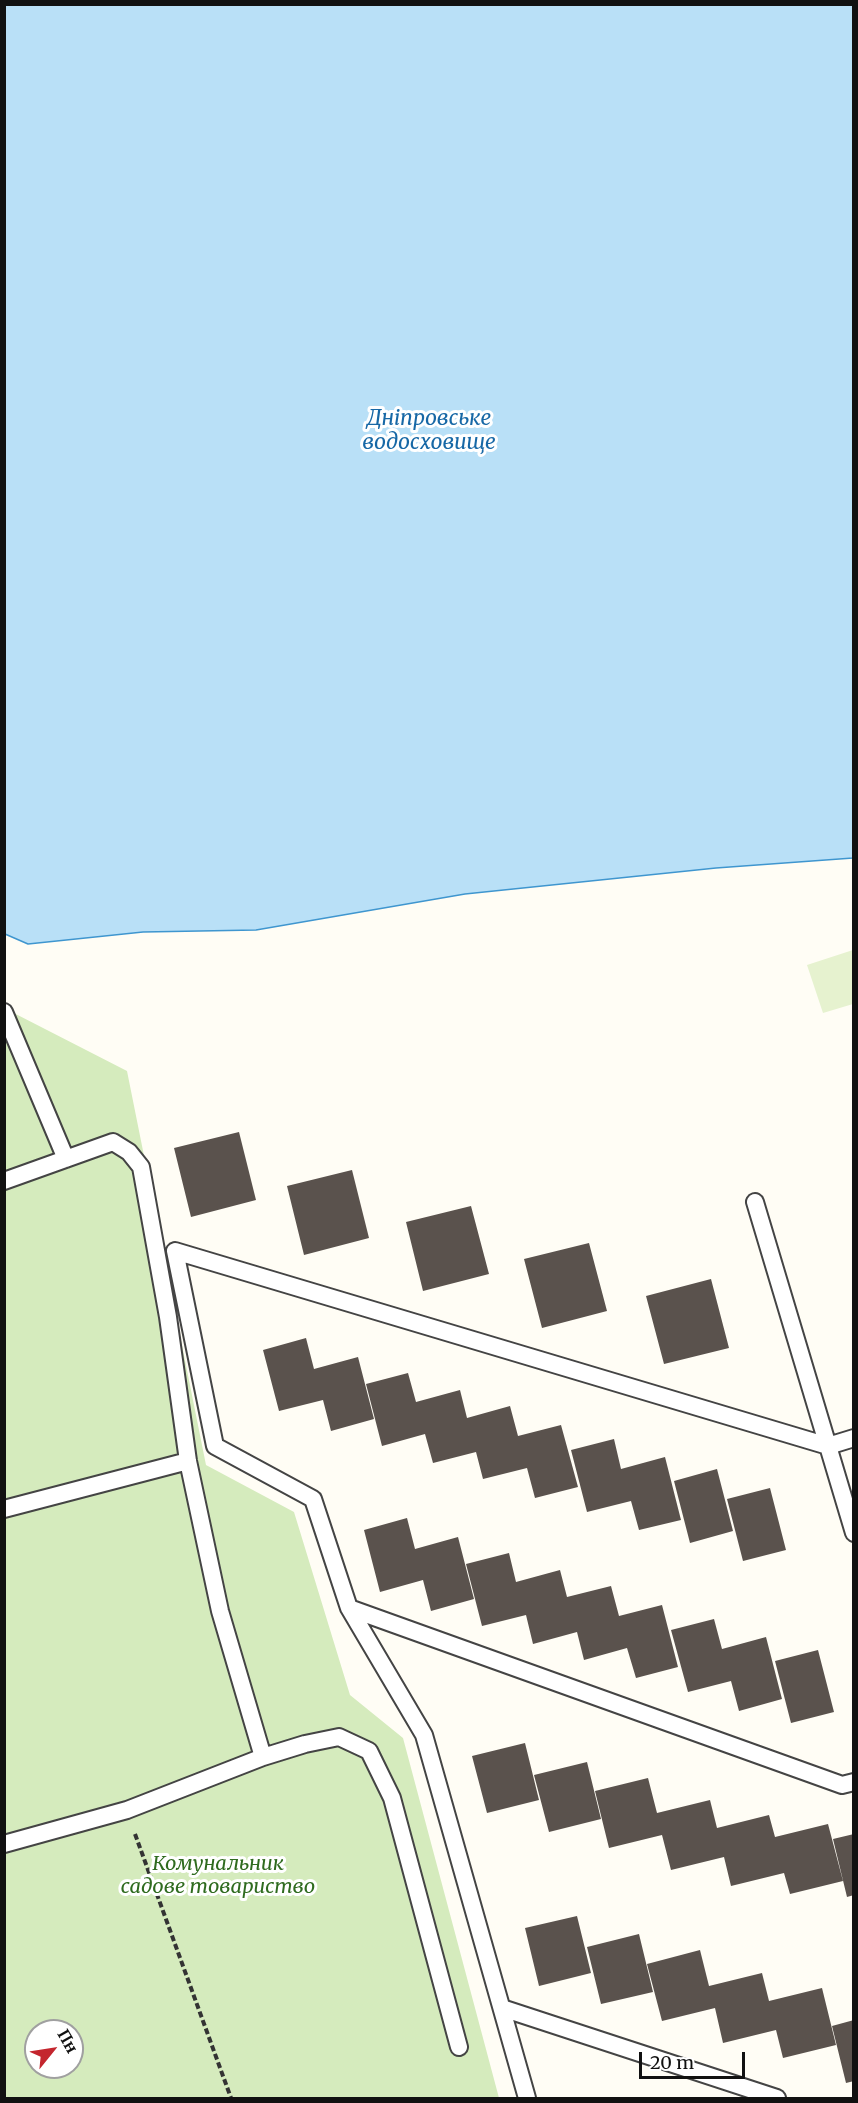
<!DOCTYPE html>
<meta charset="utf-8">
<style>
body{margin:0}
#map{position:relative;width:858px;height:2103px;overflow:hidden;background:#fffdf5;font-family:Merriweather,serif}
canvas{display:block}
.frame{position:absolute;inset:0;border:6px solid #111;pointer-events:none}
.north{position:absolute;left:24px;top:2019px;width:60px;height:60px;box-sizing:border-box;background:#fff;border:2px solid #a0a0a0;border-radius:50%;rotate:60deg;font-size:16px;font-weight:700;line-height:24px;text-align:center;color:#111}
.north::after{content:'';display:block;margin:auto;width:21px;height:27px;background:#c4262e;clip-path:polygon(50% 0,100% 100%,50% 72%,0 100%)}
.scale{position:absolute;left:639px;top:2052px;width:106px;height:27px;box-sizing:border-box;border:3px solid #111;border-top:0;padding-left:8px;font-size:18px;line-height:21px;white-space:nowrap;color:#111;-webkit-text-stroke:4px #fff;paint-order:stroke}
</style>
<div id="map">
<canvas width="858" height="2103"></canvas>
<div class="frame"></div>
<div class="north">Пн</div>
<div class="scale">20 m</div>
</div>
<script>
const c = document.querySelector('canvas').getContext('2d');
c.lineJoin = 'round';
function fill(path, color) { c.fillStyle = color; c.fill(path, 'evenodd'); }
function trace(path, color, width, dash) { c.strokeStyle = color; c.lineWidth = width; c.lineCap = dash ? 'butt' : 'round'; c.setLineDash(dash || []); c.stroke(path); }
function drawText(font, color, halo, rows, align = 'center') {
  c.font = font + ' Merriweather,serif'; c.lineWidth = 6; c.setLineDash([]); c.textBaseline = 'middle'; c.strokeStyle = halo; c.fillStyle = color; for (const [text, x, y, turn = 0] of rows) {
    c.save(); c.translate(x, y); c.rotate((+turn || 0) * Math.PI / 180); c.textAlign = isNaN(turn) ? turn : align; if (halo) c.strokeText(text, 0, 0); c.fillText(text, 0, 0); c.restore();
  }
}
const green = new Path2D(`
 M4 1008 127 1071 206 1465 294 1512 350 1695 403 1738 499 2098H5ZM36 2031H72V2067H36Z`);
const pitch = new Path2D(`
 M853 950V1004L823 1013 807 965Z`);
const water = new Path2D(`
 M4 5H853V858L716 868 465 894 256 930 143 932 28 944 5 934Z`);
const building = new Path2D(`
 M239 1132 256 1200 191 1217 174 1148Z
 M352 1170 369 1238 304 1255 287 1186Z
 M471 1206 489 1274 423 1291 406 1222Z
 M589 1243 607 1311 542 1328 524 1259Z
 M711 1279 729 1348 664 1364 646 1296Z
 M306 1338 314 1369 358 1357 374 1419 331 1431 323 1400 279 1411 263 1350Z
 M408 1373 416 1402 460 1390 467 1418 510 1406 518 1436 561 1425 578 1487 535 1498 527 1468 483 1479 476 1452 433 1463 425 1434 382 1446 366 1384Z
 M614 1439 621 1469 665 1457 681 1520 639 1530 631 1501 587 1512 571 1450Z
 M717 1469 733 1531 690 1543 674 1481Z
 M770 1488 786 1550 743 1561 727 1499Z
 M407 1518 415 1549 458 1537 474 1599 431 1611 423 1580 380 1592 364 1530Z
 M509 1553 516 1582 560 1570 567 1597 611 1586 619 1616 662 1605 678 1667 636 1678 627 1648 584 1660 577 1632 533 1644 526 1615 482 1626 466 1564Z
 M714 1619 722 1649 766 1637 782 1699 739 1711 731 1681 688 1692 671 1630Z
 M818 1650 834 1712 791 1723 775 1661Z
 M525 1743 539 1800 487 1813 472 1756Z
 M587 1762 601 1819 549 1832 534 1775Z
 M648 1778 657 1813 710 1800 717 1828 769 1815 775 1837 828 1824 843 1881 790 1894 784 1873 731 1886 724 1857 671 1870 662 1835 609 1848 595 1791Z
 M854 1834V1895L847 1897 833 1839Z
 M577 1916 591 1973 539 1986 525 1928Z
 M639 1934 653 1992 601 2004 587 1947Z
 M700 1950 709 1986 762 1973 769 2001 822 1988 836 2045 783 2058 776 2030 723 2043 715 2008 662 2021 647 1964Z
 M854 2020V2081L846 2083 832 2026Z`);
const path = new Path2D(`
 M135 1834 231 2098`);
const lane = new Path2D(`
 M4 1012 66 1159
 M4 1181 113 1142 129 1152 141 1167 168 1317 188 1461 220 1611 263 1757 127 1810 4 1844
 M755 1202 854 1533
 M4 1509 188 1461
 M349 1608 842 1785 854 1782
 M263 1757 305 1744 339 1737 369 1751 392 1798 459 2047
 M502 2008 777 2098
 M527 2098 424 1735 349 1608 313 1499 215 1446 175 1251 828 1446 854 1438`);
const parkNames = [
 ["Комунальник",218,1864],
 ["садове товариство",218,1887]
];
const waterNames = [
 ["Дніпровське",429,419],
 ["водосховище",429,443]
];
fill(green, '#d5ebbd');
fill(pitch, '#e6f2cf');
fill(water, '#b9e0f7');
trace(water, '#3f96cf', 1.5);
fill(building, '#5a524d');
trace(lane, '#444', 20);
trace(path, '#333', 4, [6, 3]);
trace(lane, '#fff', 16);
drawText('italic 20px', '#2f6b1f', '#fff', parkNames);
drawText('italic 21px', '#1768a6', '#fff', waterNames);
</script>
